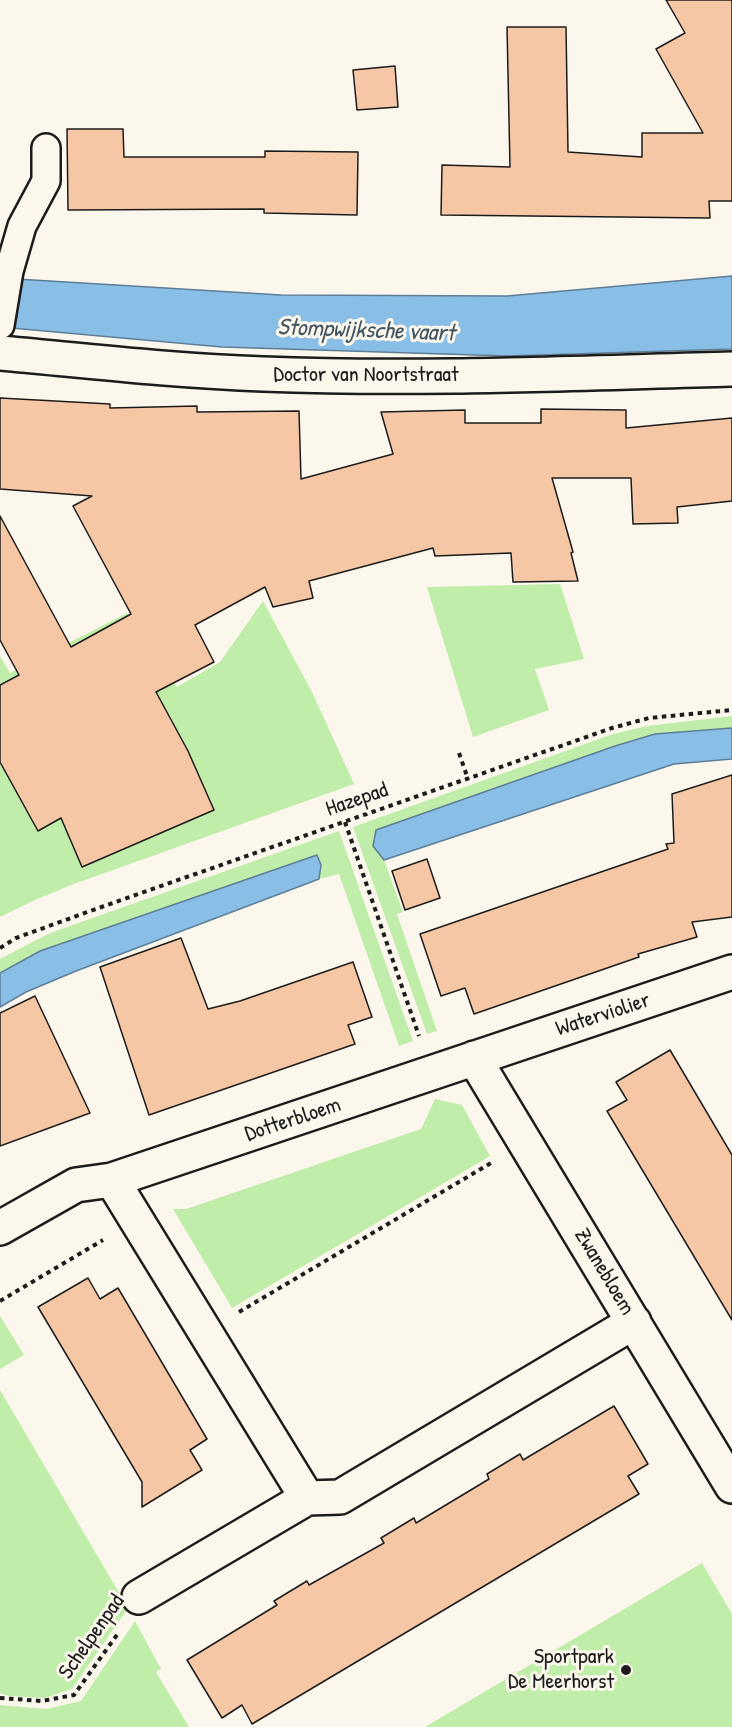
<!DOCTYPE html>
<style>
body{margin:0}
canvas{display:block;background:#fbf7ec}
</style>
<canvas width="732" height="1727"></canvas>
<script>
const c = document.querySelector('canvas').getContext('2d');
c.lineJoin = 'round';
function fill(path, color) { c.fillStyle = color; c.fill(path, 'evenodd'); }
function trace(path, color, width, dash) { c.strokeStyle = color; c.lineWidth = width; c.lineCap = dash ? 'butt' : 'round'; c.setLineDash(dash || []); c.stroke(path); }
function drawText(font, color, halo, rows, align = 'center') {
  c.font = font + ' "Patrick Hand",sans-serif'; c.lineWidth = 6; c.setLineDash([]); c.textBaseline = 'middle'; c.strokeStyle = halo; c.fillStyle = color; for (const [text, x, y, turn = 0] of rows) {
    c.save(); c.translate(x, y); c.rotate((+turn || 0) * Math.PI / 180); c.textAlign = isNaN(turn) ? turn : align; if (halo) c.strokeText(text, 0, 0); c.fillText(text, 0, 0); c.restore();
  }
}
const green = new Path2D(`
 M560 584 584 659 535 669 549 710 473 737 427 587Z
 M263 601 313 694 354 784 71 885 35 900 0 917V656L10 673 127 613 177 687 220 662Z
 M732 716V728L655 734 615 746 376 830 373 846 384 860 403 912 397 914 437 1031 427 1034 353 827 613 734 647 726Z
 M339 831 413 1041 399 1046 339 874 319 879 321 865 317 855 40 951 0 973V959L50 933Z
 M435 1099 462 1105 490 1156 232 1308 173 1209H186L421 1129Z
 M0 1316 24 1355 0 1369Z
 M0 1390 128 1608 72 1689 45 1698 8 1696 0 1693Z
 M702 1563 732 1614V1727H425Z
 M135 1621 161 1669 156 1672 189 1727H0V1705L46 1709 81 1701Z`);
const water = new Path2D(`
 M732 276V349L507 356 222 347 0 327V278L281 295 507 296Z
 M732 728V759L674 764 384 860 373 846 376 830 615 746 655 734Z
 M317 855 321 865 319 879 76 971 26 992 0 1007V973L40 951Z`);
const building = new Path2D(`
 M666 0H732V201H709L710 218 441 215 442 165 510 167 507 27H566L568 152 642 157V133H703L656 49 685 33Z
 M395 66 398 107 357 110 353 70Z
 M67 129H123L124 157H265V151L358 152 357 215 264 213V209L68 210Z
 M0 398 110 404V408L197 406V412L299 411 301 479 393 454 381 412 465 410V423H541V409L626 410V428L732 418V501L677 507 678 523 633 524 631 478H552L573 552 571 553 578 581 513 582 511 553 435 556 433 548 309 581 313 598 273 607 265 587 195 625 214 662 156 692 188 751 214 810 82 867 61 818 38 831 0 762V685L19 675 0 640V516L71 647 131 614 73 506 92 496 0 489Z
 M732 775V917L692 922 697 937 638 954 639 957 474 1014 465 988 441 996 420 934 668 849 666 844 674 843 672 794Z
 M427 859 440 898 405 910 392 871Z
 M181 938 208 1009 240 1001 353 962 372 1017 348 1025 355 1044 149 1115 100 967Z
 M35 996 90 1113 0 1146V1013Z
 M670 1050 732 1155V1320L607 1111 627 1100 616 1082Z
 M88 1278 100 1299 118 1288 207 1439 190 1450 202 1470 142 1507V1482L38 1307Z
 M614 1406 648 1464 628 1476 639 1494 252 1724 242 1705 222 1718 187 1660 277 1605 274 1601 307 1581 309 1585 384 1543 381 1538 414 1518 416 1523 489 1479 487 1474 520 1454 523 1460Z`);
const path = new Path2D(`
 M459 753 468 779
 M345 822 419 1036
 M0 948 16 938 104 906 612 728 649 718 732 710
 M0 1301 103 1240
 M239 1312 491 1163
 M0 1698 42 1701 74 1695 119 1632`);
const lane = new Path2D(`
 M0 325 9 271 22 226 46 181V148`);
const street = new Path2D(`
 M0 353C88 361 175 371 263 374 419 380 576 373 732 369
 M474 1058 732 1486
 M112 1180 307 1498 340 1497 634 1322
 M0 1228 76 1185 112 1180 732 972
 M139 1597 307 1498`);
const markers = [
 [626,1670,6,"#1c1c1c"]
];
const streetNames = [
 ["Doctor van Noortstraat",366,375],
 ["Hazepad",357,800,-19],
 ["Waterviolier",603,1015,-18],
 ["Dotterbloem",293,1120,-18],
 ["Zwanebloem",604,1272,59],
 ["Schelpenpad",92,1637,-55]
];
const poiNames = [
 ["Sportpark",614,1657],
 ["De Meerhorst",614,1682]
];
const waterNames = [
 ["Stompwijksche vaart",366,331,2]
];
fill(green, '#c1edaa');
fill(water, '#89bfe7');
trace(water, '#5d7e96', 1.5);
fill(building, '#f6c7a5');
trace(building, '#1c1c1c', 1.5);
trace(lane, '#1c1c1c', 32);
trace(street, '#1c1c1c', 38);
trace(path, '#1c1c1c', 4, [4.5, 4.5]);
trace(lane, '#fbf7ec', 27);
trace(street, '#fbf7ec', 33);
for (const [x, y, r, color] of markers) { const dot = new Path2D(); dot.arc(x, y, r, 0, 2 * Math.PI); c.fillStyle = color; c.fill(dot); trace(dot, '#fbf7ec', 2); }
drawText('22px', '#1c1c1c', '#fbf7ec', streetNames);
drawText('22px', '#1c1c1c', '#fbf7ec', poiNames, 'right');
drawText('italic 24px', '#425563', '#fbf7ec', waterNames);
</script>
